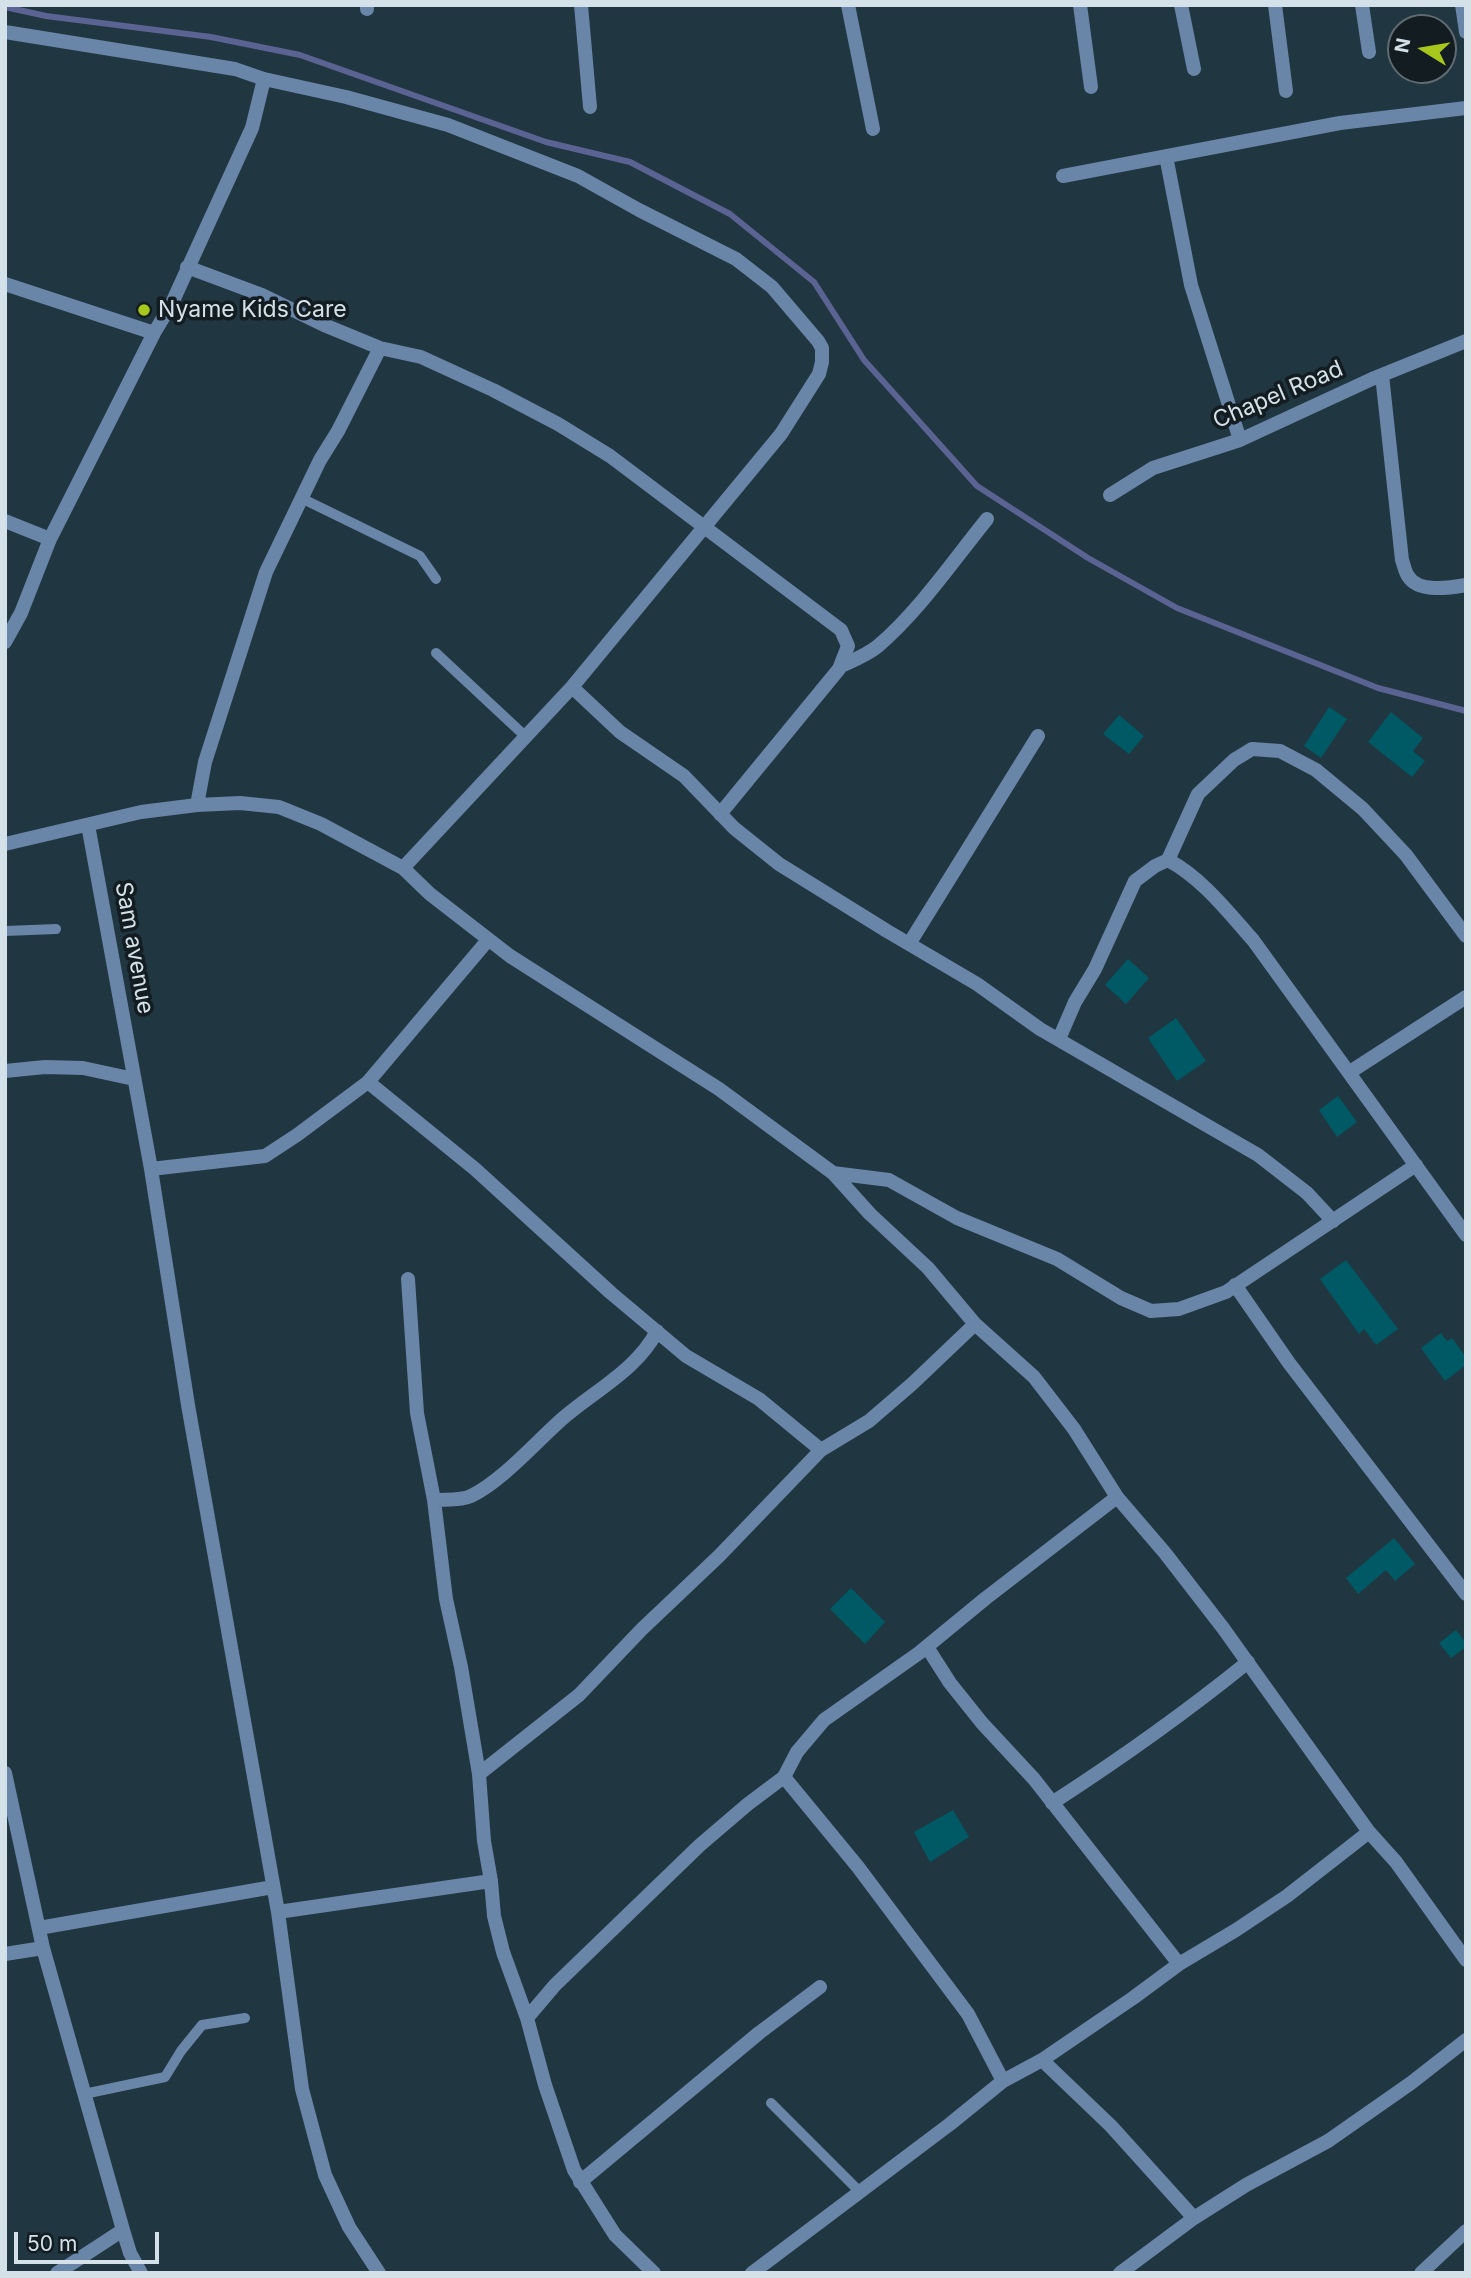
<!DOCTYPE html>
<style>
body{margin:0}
#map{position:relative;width:1471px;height:2278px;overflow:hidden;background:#203641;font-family:Inter,sans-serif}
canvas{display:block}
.frame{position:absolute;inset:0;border:7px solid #d4e1e8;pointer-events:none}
.north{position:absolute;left:1387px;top:14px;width:70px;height:70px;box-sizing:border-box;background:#131c21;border:2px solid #606b71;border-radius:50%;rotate:281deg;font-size:19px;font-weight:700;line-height:28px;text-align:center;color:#d4e1e8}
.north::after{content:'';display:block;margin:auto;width:24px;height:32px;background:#a8c71c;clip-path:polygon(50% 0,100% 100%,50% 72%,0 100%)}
.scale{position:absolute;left:14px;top:2232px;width:145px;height:32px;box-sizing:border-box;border:4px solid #d4e1e8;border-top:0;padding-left:9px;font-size:21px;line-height:24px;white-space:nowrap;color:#d4e1e8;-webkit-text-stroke:5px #131c21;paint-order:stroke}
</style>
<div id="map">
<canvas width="1471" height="2278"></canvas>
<div class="frame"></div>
<div class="north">N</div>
<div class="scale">50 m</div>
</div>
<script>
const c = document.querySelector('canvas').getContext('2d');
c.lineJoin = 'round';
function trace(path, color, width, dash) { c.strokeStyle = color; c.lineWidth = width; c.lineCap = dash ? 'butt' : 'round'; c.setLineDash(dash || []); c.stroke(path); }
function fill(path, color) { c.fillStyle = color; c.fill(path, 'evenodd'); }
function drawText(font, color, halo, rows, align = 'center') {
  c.font = font + ' Inter,sans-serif'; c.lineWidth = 7; c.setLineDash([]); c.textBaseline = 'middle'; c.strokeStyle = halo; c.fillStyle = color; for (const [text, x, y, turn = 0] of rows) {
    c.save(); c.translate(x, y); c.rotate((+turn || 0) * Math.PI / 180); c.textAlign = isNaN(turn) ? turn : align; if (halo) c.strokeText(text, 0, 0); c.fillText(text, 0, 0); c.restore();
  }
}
const stream = new Path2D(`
 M5 7 46 16 211 37 300 55 546 142 630 162 730 214 814 282 864 360 977 486 1088 558 1177 608 1378 688 1466 711`);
const building = new Path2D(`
 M1329 707 1347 719 1321 758 1304 746Z
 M1391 712 1423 738 1413 751 1425 761 1412 777 1368 742Z
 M1119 715 1144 736 1129 754 1103 734Z
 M1128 959 1149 978 1126 1004 1105 985Z
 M1176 1018 1206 1061 1177 1081 1148 1038Z
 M1338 1096 1357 1122 1337 1137 1319 1110Z
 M1346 1260 1398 1329 1376 1345 1364 1329 1359 1334 1320 1279Z
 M1441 1333 1447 1341 1452 1338 1466 1357V1365L1445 1381 1421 1348Z
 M1394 1538 1415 1564 1395 1581 1386 1570 1358 1594 1346 1578Z
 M851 1588 885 1622 865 1644 830 1609Z
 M1456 1630 1466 1643V1647L1451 1658 1439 1643Z
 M953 1810 969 1837 930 1862 914 1832Z`);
const service = new Path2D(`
 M301 498 420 556 436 579
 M436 653 525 736
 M5 931 56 929
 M84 2094 165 2077 181 2051 202 2025 245 2018
 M771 2103 859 2191`);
const minor = new Path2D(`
 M367 5V9
 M581 5 590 107
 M848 5 873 129
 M1080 5 1091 87
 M1181 5 1194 69
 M1275 5 1286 91
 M1362 5 1369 52
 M1462 5 1466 32
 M5 32 235 69 264 79 252 128 172 303 154 333 50 539 21 613 5 642
 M264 79 346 97 448 125 578 176 639 210 736 259 772 287 818 341 822 348V362L819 374 781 434 572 687 403 868
 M1166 156 1191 285 1240 440
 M1063 176 1340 123 1466 108
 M187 267 262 295 324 325 380 348 421 357 493 390 558 424 610 456 841 630 848 646 839 669 720 814
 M5 284 154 333
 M1382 375 1402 560C1404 565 1405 572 1408 576 1418 593 1449 588 1466 585
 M1110 495 1153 468 1240 440 1372 379 1466 341
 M5 521 50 539
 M841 666C854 660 867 655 878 646 919 611 953 561 987 519
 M572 687 620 732 684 776 734 828 779 864 887 931 977 984 1040 1029 1258 1155 1307 1193 1333 1221
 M197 805 205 762 266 572 320 460 338 431 380 348
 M88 825 151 1169 188 1405 278 1912 302 2089 325 2175 349 2227 379 2273
 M5 844 141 812 197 805 240 803 279 807 321 824 403 868 430 894 510 956 719 1089 833 1173 889 1180 957 1218 1057 1259 1121 1298 1151 1311 1179 1309 1226 1292 1416 1165
 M1168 860 1198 794 1234 760 1252 749 1280 751 1316 770 1363 809 1406 855 1466 936
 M909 944 1038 736
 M1059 1039 1075 1002 1095 969 1135 881 1155 866 1168 860C1202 878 1228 912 1253 940L1466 1235
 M5 1071 45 1067 83 1068 134 1079
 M1350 1072 1466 997
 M368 1082 475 1169 611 1293 686 1356 759 1399 821 1450
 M151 1169 265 1156 297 1135 368 1082 488 940
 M833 1173 870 1214 928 1268 975 1324 1034 1377 1074 1429 1117 1497 1165 1553 1223 1628 1369 1832 1396 1862 1466 1960
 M408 1279 417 1413 434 1500 446 1599 461 1667 479 1774 484 1841 491 1881 494 1916 503 1952 527 2018 545 2085 574 2170 615 2235 654 2273
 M1235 1285 1289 1363 1466 1594
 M434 1500C445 1499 461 1501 471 1496 502 1481 536 1442 562 1419 594 1391 637 1370 657 1331
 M927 1647 950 1683 982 1723 1034 1779 1179 1964
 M5 1773 43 1948 123 2230 130 2253 141 2273
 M479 1774 579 1695 642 1629 719 1556 821 1450 869 1421 912 1384 975 1324
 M784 1777 858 1867 968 2014 1003 2081
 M1052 1803C1120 1759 1185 1713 1248 1662
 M278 1912 491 1881
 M39 1928 273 1887
 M5 1954 43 1948
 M527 2018 555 1985 700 1845 748 1804 784 1777 797 1752 824 1720 919 1653 986 1598 1117 1497
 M1042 2060 1111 2126 1194 2218
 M580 2182 759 2033 820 1987
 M57 2273 123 2230
 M752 2273 950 2124 1003 2081 1042 2060 1133 1998 1179 1964 1236 1930 1287 1896 1369 1832
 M1120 2273 1194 2218 1246 2185 1328 2141 1411 2083 1466 2040
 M1421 2273 1466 2231`);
const markers = [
 [144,310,7,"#a8c71c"]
];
const poiNames = [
 ["Nyame Kids Care",158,310]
];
const streetNames = [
 ["Chapel Road",1278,395,-23],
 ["Sam avenue",134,948,80]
];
trace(stream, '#5a6392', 6);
fill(building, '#005a65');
trace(service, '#6985a7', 10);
trace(minor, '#6985a7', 14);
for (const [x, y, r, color] of markers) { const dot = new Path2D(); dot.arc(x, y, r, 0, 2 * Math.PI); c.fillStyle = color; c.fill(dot); trace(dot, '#131c21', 2.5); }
drawText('23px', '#d4e1e8', '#131c21', poiNames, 'left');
drawText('23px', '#d4e1e8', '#131c21', streetNames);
</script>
